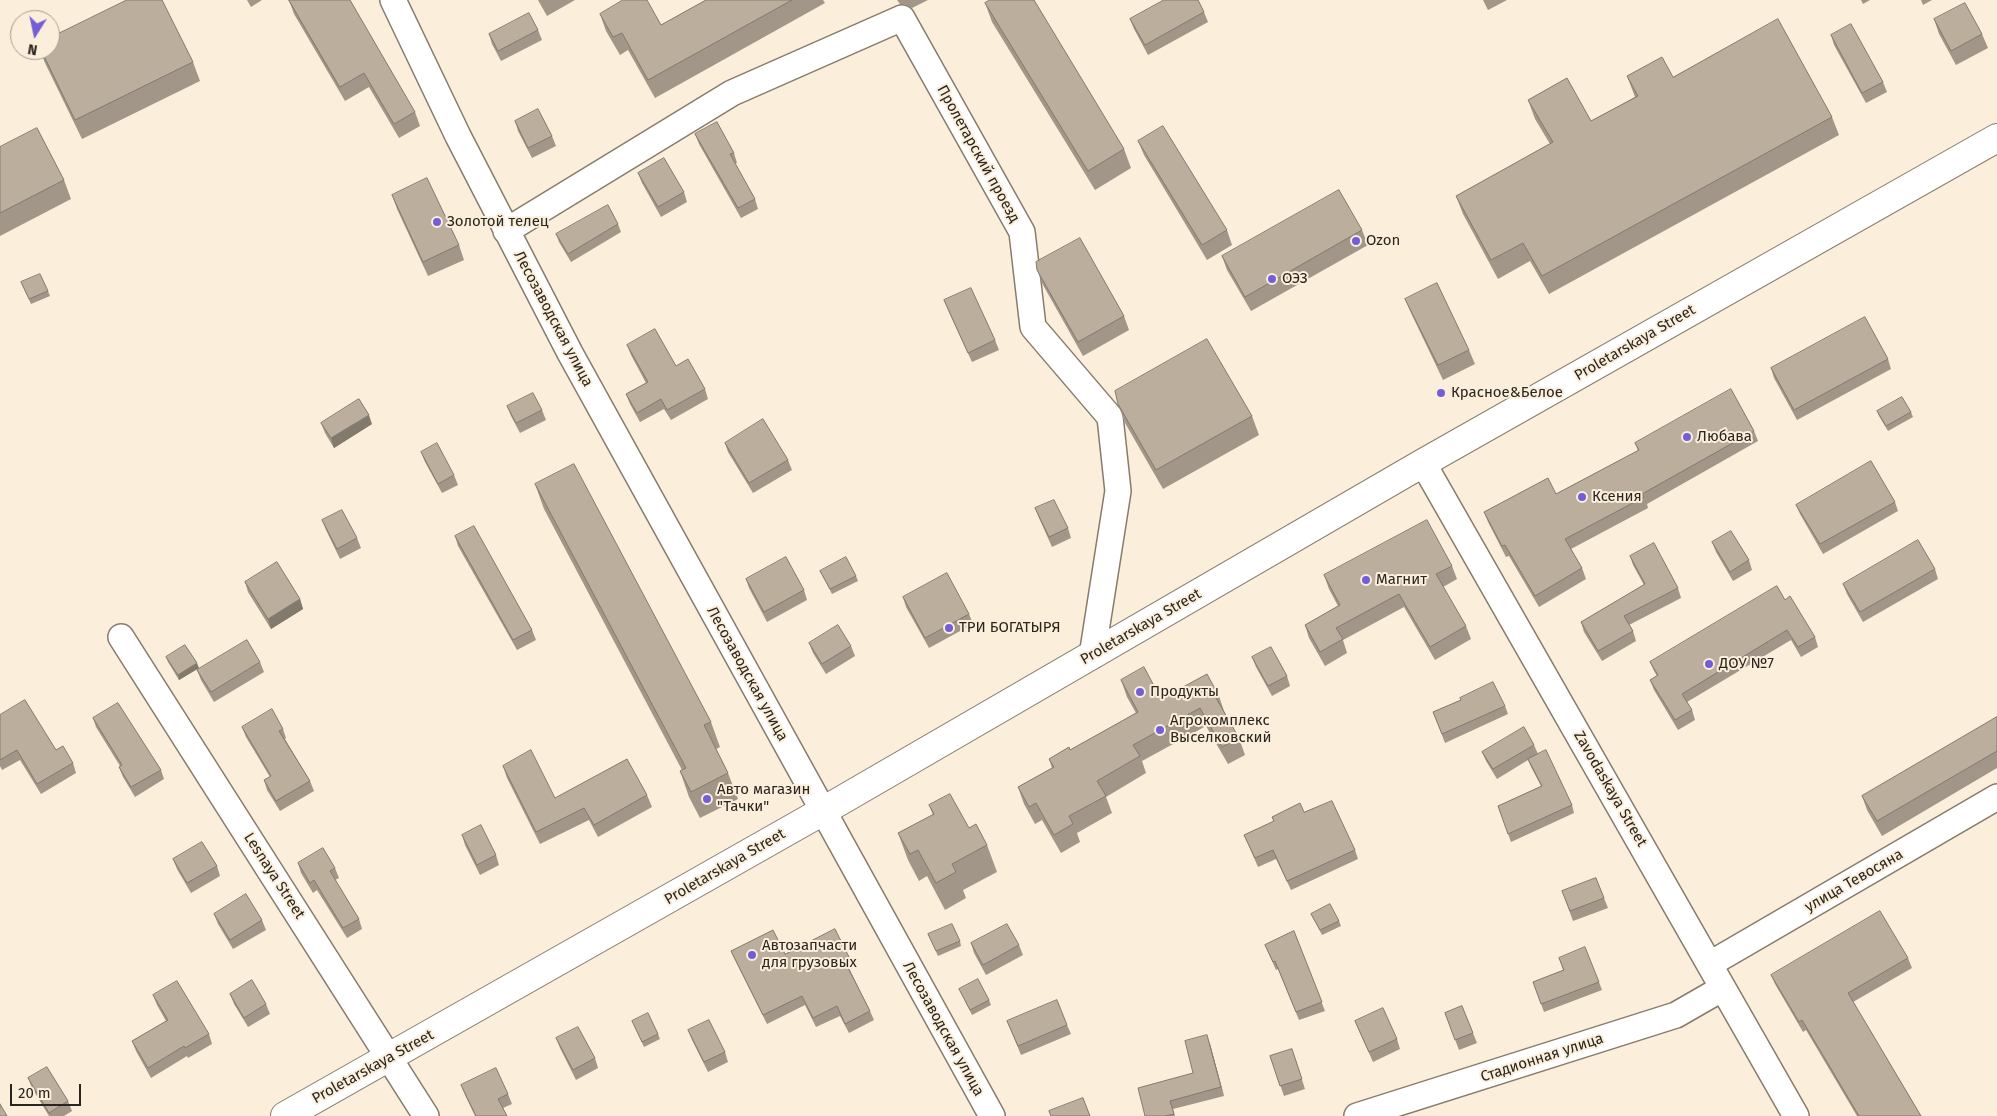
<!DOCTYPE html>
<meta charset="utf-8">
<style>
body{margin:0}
#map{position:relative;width:1997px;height:1116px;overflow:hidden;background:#fbeedb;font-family:"Fira Sans",sans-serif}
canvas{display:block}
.north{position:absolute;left:10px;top:10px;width:50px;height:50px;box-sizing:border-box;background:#fbeedb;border:1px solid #a79e8f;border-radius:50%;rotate:190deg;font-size:14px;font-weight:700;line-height:20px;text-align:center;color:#2a251e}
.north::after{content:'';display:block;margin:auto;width:18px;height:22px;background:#735ed9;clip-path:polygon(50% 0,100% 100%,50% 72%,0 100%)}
.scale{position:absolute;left:10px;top:1084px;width:71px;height:22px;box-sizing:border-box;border:2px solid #2a251e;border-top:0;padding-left:6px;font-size:15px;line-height:18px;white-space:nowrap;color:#2a251e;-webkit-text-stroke:4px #fbeedb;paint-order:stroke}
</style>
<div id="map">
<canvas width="1997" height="1116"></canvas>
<div class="north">N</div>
<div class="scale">20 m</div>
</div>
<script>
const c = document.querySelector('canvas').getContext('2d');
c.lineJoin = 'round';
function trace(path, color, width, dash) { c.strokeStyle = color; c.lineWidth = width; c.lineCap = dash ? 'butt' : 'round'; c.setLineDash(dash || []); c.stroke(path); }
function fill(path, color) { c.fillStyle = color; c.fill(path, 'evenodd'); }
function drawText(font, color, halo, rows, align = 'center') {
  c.font = font + ' "Fira Sans",sans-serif'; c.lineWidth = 4; c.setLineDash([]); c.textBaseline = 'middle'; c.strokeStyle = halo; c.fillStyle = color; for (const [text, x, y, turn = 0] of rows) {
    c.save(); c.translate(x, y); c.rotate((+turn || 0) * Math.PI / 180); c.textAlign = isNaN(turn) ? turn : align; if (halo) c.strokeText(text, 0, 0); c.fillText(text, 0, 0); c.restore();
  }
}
const minor = new Path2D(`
 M393 0 458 136 570 353 992 1116
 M506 231 732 93 902 18 1022 232 1033 327 1110 417 1118 491 1092 656
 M1423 463 1796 1116
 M121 637 426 1116
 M1710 964 1997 797
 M1357 1116 1676 1015 1723 988`);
const tertiary = new Path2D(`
 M285 1116 823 811 1423 463 1997 138`);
const wall = new Path2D(`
 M247 0H262L251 7Z
 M289 0 415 112 420 126 399 138 369 87 345 101 294 14Z
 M538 0H575L547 16Z
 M706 0H823L825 3 655 98 628 50 620 55 606 31 600 14 661 25Z
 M897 0H928L912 8 904 4H900Z
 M1483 0H1507L1488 10Z
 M1861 0H1870L1863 4Z
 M1921 0H1932L1923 5Z
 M985 3 1124 149 1131 168 1095 190 992 22Z
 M1204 12 1208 22 1148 55 1134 29 1130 19Z
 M1934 19 1982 34 1988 48 1956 65 1939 34Z
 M538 30 542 40 501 61 492 44 489 34Z
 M1831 35 1883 82 1887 92 1866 103 1834 45Z
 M40 50H50L193 62 200 81 82 139 45 63Z
 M1627 76 1673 77 1832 117 1839 135 1549 294 1530 261 1498 279 1463 214 1456 196 1550 144 1535 119 1528 100 1591 121 1635 97Z
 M515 121 552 136 556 146 532 158 518 131Z
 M695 134 734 153 737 163 735 164 755 199 758 209 741 218 699 144Z
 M1138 141 1227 230 1232 245 1207 260 1144 155Z
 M0 147 64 180 71 199 0 236Z
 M638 173 684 192 687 202 661 217 642 183Z
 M392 195 459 245 464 260 428 276 397 209Z
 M618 224 621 232 571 262 559 242 556 234Z
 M1362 230 1368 245 1251 311 1227 270 1222 256Z
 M1037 270 1124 316 1129 330 1083 356 1043 285Z
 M21 282 48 291 50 296 31 304Z
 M1405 299 1469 350 1475 364 1443 380 1411 313Z
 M944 300 995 340 999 350 972 362 948 310Z
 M627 345 676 366 705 389 708 399 671 420 664 409 640 422 630 404 626 394 646 383 631 355Z
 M1888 359 1891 369 1797 420 1774 378 1771 368Z
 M1118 404 1252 416 1259 435 1163 489 1125 423Z
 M507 406 542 410 546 420 520 433 511 416Z
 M1877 411 1911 412 1913 417 1888 431 1879 416Z
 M321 423 372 424 334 448 325 433Z
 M1754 431 1758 441 1647 504 1648 508 1571 549 1582 568 1586 579 1539 607 1509 556 1506 557 1488 522 1484 512 1556 494 1638 451 1635 443Z
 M725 443 788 460 792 470 753 493 728 452Z
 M421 452 454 475 458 485 442 493 425 462Z
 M535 484 711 722 720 747 716 749 728 773 738 799 700 818 689 797 680 771 682 770 544 509Z
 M1895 502 1898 511 1823 554 1800 514 1796 505Z
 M1035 508 1068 528 1071 538 1052 547 1039 518Z
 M322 520 357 538 361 548 340 559 326 530Z
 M455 536 532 630 536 640 517 650 458 546Z
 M1712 542 1749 560 1752 570 1733 581 1716 552Z
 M1630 556 1678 588 1681 598 1629 625 1633 631 1636 641 1602 661 1584 632 1581 622 1644 585 1633 565Z
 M1452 566 1457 579 1443 587 1466 626 1471 639 1435 660 1404 607 1343 640 1347 653 1325 666 1309 638 1305 625 1338 606 1329 589 1324 575Z
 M1935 569 1938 579 1863 622 1847 594 1843 584Z
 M820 571 856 576 858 581 832 594Z
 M746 579 804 590 807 600 767 622 749 588Z
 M245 582 300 599 303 609 271 629 248 592Z
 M903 597 969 614 973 624 929 648 906 607Z
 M1785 600 1815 637 1818 647 1801 657 1791 640 1687 702 1692 710 1695 720 1678 730 1654 690 1650 680 1657 676 1654 671 1650 662Z
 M809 643 851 646 855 656 826 674 813 653Z
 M166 657 199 668 179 680 168 662Z
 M1252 657 1287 676 1290 686 1272 696 1256 667Z
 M260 662 264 672 214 702 201 680 197 670Z
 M1121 680 1161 699 1219 696 1225 714 1239 738 1245 755 1228 764 1206 726 1142 761 1146 773 1106 797 1112 813 1077 833 1080 842 1061 853 1042 820 1035 824 1024 804 1018 787 1052 768 1049 759 1070 750 1136 713 1127 697Z
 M1461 700 1505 706 1508 714 1445 743 1433 712Z
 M0 715 56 750 73 763 76 773 41 794 20 760 2 770 0 766Z
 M1997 717V768L1882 836 1867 810 1862 796Z
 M93 718 161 770 164 779 135 797 123 777 119 767 120 766 96 727Z
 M242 727 283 729 286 738 285 739 310 781 314 791 280 811 267 790 264 780 270 777 246 737Z
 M1534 745 1538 754 1572 805 1574 813 1511 842 1498 806 1541 786 1531 767 1528 760 1497 779 1486 761 1482 752Z
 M503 766 555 798 647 795 652 807 598 837 589 820 540 844 507 778Z
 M929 805 969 828 987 845 997 872 963 890 966 898 945 910 927 876 919 881 908 860 898 833 933 815Z
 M1304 812 1355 850 1358 859 1291 890 1276 859 1258 867 1244 835 1274 822 1272 817Z
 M462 835 496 855 499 865 480 875 465 845Z
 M173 859 217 866 220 876 191 893 177 869Z
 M298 863 335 868 339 878 335 880 359 919 362 929 347 938 317 890 313 893 301 873Z
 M1596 878 1608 908 1573 921 1562 891Z
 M214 914 262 920 266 930 233 949 218 924Z
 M1311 914 1339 921 1341 926 1322 935Z
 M1294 931 1325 1011 1299 1020 1278 969 1276 970 1265 945Z
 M928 934 960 941 961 946 938 956Z
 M971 943 1019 945 1023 955 986 975 974 953Z
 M731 951 849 957 852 967 849 968 870 1011 874 1020 849 1033 840 1016 816 1027 805 1005 767 1024 735 960Z
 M1559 958 1599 982 1602 990 1544 1012 1533 982 1563 970Z
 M1908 958 1912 968 1853 1002 1921 1116H1857L1806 1030 1803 1032 1775 984 1771 975Z
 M959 989 989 1000 991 1005 972 1015Z
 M230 994 266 1004 270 1014 248 1027 234 1004Z
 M153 995 209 1034 212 1044 188 1058 187 1056 151 1078 136 1051 132 1041 166 1021 157 1005Z
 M1462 1006 1477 1043 1459 1050 1445 1013Z
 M632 1021 658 1034 660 1039 644 1047Z
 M1007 1021 1067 1025 1071 1034 1021 1055Z
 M1355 1021 1397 1039 1400 1049 1373 1062 1359 1031Z
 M688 1030 725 1052 728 1062 708 1072 692 1040Z
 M556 1038 595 1058 598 1068 576 1080 560 1048Z
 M1210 1044 1224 1096 1173 1109 1175 1116H1145L1193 1073Z
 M1292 1049 1305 1089 1284 1096 1270 1056Z
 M28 1078 68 1101 72 1111 64 1116H49L32 1088Z
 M461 1085 508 1094 512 1104 503 1108 507 1116H475L465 1095Z`);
const shadedWall = new Path2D(`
 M369 415 372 424 334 448 331 438Z
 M300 599 303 609 271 629 268 619Z
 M197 663 199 668 179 680 178 675Z
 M1207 1035 1210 1044 1224 1096 1221 1087Z`);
const building = new Path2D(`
 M127 0H162L193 62 75 120 41 50H50V38Z
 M289 0H350L415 112 394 124 364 73 340 87Z
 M623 0H647L661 25 706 0H792L648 80 622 33 613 37 600 14Z
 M990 0H1034L1124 149 1088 171 985 3Z
 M1164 0H1198L1204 12 1145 45 1130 19Z
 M1965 3 1982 34 1951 51 1934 19Z
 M529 13 538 30 498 51 489 34Z
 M1778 19 1832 117 1542 276 1523 243 1491 260 1456 196 1553 142 1528 100 1567 78 1591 121 1638 96 1627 76 1662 57 1673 77Z
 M1851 24 1883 82 1862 93 1831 35Z
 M538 109 552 136 528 148 515 121Z
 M717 122 734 153 730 154 755 199 738 208 695 134Z
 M1163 126 1227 230 1202 245 1138 141Z
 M37 128 64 180 0 213V147Z
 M664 158 684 192 658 207 638 173Z
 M427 178 459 245 423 262 392 195Z
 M1339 190 1362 230 1245 297 1222 256Z
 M608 205 618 224 568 254 556 234Z
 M1080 238 1124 316 1078 342 1037 270 1036 262Z
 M40 274 48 291 29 299 21 282Z
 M1437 283 1469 350 1438 365 1405 299Z
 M971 288 995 340 968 353 944 300Z
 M1865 317 1888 359 1794 410 1771 368Z
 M655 329 676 366 688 359 705 389 667 410 661 399 637 413 626 394 648 382 627 345Z
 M1207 339 1252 416 1156 470 1118 404 1115 391Z
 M1731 389 1754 431 1642 494 1644 497 1565 539 1582 568 1535 596 1505 545 1502 546 1484 512 1548 478 1556 494 1639 450 1635 443Z
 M533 393 542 410 516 423 507 406Z
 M1902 397 1911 412 1886 426 1877 411Z
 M359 399 369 415 331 438 321 423Z
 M763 419 788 460 749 483 725 443Z
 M437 443 454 475 438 484 421 452Z
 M1871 461 1895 502 1820 544 1796 505Z
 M574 464 711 722 704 725 728 773 691 792 680 771 686 768 535 484Z
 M1054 500 1068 528 1049 537 1035 508Z
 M342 510 357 538 337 549 322 520Z
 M1427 520 1452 566 1436 574 1466 626 1430 647 1399 594 1336 628 1343 639 1320 652 1305 625 1340 605 1324 575Z
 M474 526 532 630 513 640 455 536Z
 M1731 531 1749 560 1730 572 1712 542Z
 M1918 540 1935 569 1860 612 1843 584Z
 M1654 543 1678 588 1624 616 1633 631 1598 651 1581 622 1645 584 1630 556Z
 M786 557 804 590 764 612 746 579Z
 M846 557 856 576 830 589 820 571Z
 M277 562 300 599 268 619 245 582Z
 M947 573 969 614 925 638 903 597Z
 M1777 586 1785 600 1790 596 1815 637 1798 647 1787 630 1682 694 1692 710 1675 720 1650 680 1658 675 1650 662Z
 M838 625 851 646 822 664 809 643Z
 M247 640 260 662 211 692 197 670Z
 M185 645 197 663 178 675 166 657Z
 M1271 647 1287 676 1268 686 1252 657Z
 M1144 667 1161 699 1207 674 1219 696 1216 698 1239 738 1222 747 1200 708 1133 745 1140 756 1097 781 1106 796 1069 816 1073 824 1054 835 1036 803 1029 807 1018 787 1054 767 1049 759 1069 747 1070 750 1138 712 1121 680Z
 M1493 682 1505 706 1442 734 1433 712 1461 700 1460 698Z
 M25 700 56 750 63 746 73 763 37 784 17 750 0 760V715Z
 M118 703 161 770 131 787 119 767 122 765 93 718Z
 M272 709 283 729 279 731 310 781 276 801 264 780 271 776 242 727Z
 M1997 717V751L1877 821 1862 796Z
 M1524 727 1534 745 1493 769 1482 752Z
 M531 750 555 798 627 759 647 795 594 825 584 808 536 832 503 766Z
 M1546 750 1572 805 1508 834 1498 806 1542 786 1528 759Z
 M950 794 969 828 976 824 987 845 952 864 956 872 936 883 918 850 910 854 898 833 934 814 929 805Z
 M1332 801 1355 850 1287 881 1273 850 1255 858 1244 835 1274 821 1272 817 1300 803 1304 812Z
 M481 825 496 855 477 865 462 835Z
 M202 842 217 866 187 883 173 859Z
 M323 848 335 868 330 871 359 919 343 928 314 880 310 883 298 863Z
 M1596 878 1604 898 1570 911 1562 891Z
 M246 894 262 920 230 940 214 914Z
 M1330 904 1339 921 1320 930 1311 914Z
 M1880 911 1908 958 1848 993 1921 1116H1859L1802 1020 1799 1022 1771 975Z
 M952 924 960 941 936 951 928 934Z
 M1007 924 1019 945 983 965 971 943Z
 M835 929 849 957 844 960 870 1011 845 1024 837 1006 813 1018 802 996 763 1015 731 951 773 930 785 954Z
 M1294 931 1322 1002 1296 1012 1275 961 1273 962 1265 945Z
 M1585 947 1599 982 1541 1004 1533 982 1564 970 1559 958Z
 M978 979 989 1000 970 1010 959 989Z
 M252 980 266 1004 244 1018 230 994Z
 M177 981 209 1034 185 1048 184 1046 148 1068 132 1041 168 1020 153 995Z
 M1057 1000 1067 1025 1018 1046 1007 1021Z
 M1462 1006 1473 1033 1455 1040 1445 1013Z
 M1383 1008 1397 1039 1369 1052 1355 1021Z
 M648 1013 658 1034 642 1042 632 1021Z
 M709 1020 725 1052 704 1062 688 1030Z
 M578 1027 595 1058 573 1070 556 1038Z
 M1207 1035 1221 1087 1170 1101 1174 1114 1165 1116H1145L1138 1088 1193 1073 1185 1041Z
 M1292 1049 1302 1079 1280 1086 1270 1056Z
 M47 1067 68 1101 49 1113 28 1078Z
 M496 1068 508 1094 498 1099 507 1116H476L461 1085Z
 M1083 1098 1090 1116H1051L1049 1111Z
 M0 1104 7 1116H0Z`);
const markers = [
 [437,222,5,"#735ed9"],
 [1356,241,5,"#735ed9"],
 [1272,279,5,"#735ed9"],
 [1441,393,5,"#735ed9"],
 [1687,437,5,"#735ed9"],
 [1582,497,5,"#735ed9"],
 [1366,580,5,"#735ed9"],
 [949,628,5,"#735ed9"],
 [1709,664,5,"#735ed9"],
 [1140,692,5,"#735ed9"],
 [1160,730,5,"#735ed9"],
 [707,799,5,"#735ed9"],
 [752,955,5,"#735ed9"]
];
const streetNames = [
 ["Пролетарский проезд",978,154,61],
 ["Лесозаводская улица",553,319,62],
 ["Proletarskaya Street",1635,343,-30],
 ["Proletarskaya Street",1141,627,-30],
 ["Лесозаводская улица",747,674,61],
 ["Zavodaskaya Street",1610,789,60],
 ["Proletarskaya Street",725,867,-30],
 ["Lesnaya Street",274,876,57],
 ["улица Тевосяна",1854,881,-30],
 ["Лесозаводская улица",943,1029,61],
 ["Стадионная улица",1542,1058,-18],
 ["Proletarskaya Street",373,1067,-29]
];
const poiNames = [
 ["Золотой телец",447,222],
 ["Ozon",1366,241],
 ["ОЭЗ",1282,279],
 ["Красное&Белое",1451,393],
 ["Любава",1697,437],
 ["Ксения",1592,497],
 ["Магнит",1376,580],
 ["ТРИ БОГАТЫРЯ",959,628],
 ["ДОУ №7",1719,664],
 ["Продукты",1150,692],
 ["Агрокомплекс",1170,721],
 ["Выселковский",1170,738],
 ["Авто магазин",717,790],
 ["\"Тачки\"",717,807],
 ["Автозапчасти",762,946],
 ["для грузовых",762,963]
];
trace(minor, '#877c6c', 28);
trace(tertiary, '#877c6c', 30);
trace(minor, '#fff', 25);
trace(tertiary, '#fff', 28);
fill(wall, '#a19687');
fill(shadedWall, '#837a6e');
fill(building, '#bbae9d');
trace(building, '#837a6e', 1);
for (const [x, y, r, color] of markers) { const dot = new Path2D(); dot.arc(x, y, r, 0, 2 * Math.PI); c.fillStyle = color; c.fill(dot); trace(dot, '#fbeedb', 2); }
drawText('15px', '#2a251e', '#fbeedb', streetNames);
drawText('15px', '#2a251e', '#fbeedb', poiNames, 'left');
</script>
